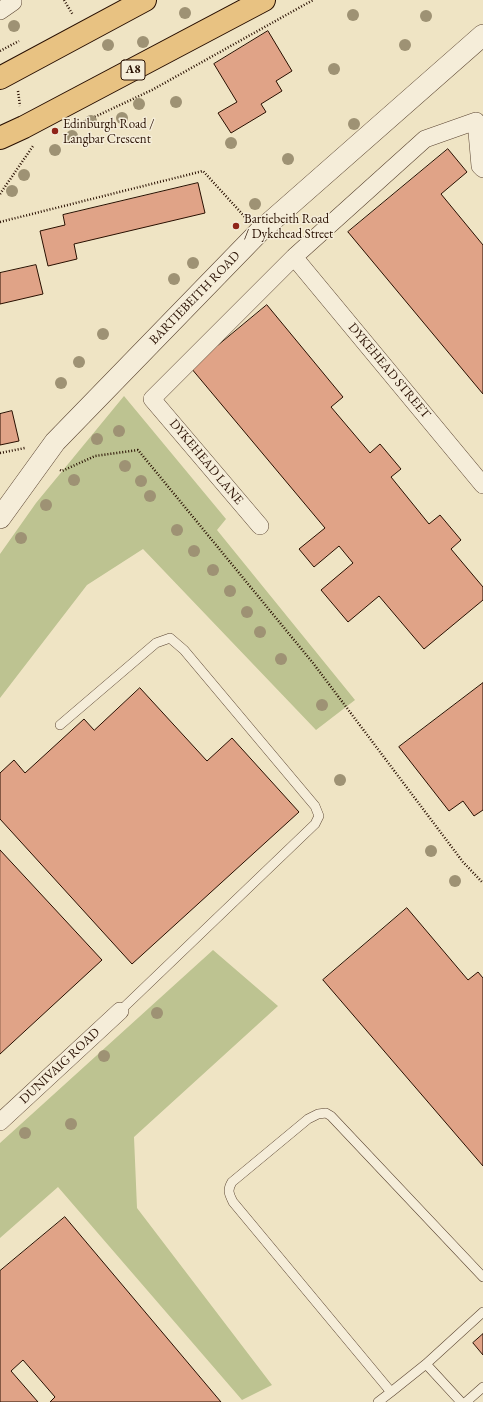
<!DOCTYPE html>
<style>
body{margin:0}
canvas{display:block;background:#efe4c4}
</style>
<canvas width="483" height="1402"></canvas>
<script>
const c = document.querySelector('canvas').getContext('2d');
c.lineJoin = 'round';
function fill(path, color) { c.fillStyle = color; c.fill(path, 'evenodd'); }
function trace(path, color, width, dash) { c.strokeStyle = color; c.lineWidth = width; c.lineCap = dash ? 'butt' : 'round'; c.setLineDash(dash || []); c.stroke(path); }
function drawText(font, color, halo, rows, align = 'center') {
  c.font = font + ' "EB Garamond",serif'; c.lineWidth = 3; c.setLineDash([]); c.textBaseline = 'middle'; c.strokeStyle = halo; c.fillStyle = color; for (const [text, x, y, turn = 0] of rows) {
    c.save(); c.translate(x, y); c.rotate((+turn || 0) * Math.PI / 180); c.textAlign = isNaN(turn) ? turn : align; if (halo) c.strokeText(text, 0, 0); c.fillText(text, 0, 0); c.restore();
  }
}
const green = new Path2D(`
 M124 396 226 519 217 530 355 700 316 730 143 549 87 585 0 698V554L36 503Z
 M213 950 278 1006 134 1137 137 1208 272 1385 242 1400 58 1187 0 1238V1143Z`);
const building = new Path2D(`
 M268 31 292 71 276 81 282 91 261 104 266 112 231 133 218 113 237 102 214 64Z
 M448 149 467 172 441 194 483 245V394L348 232Z
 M198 183 205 213 74 244 77 259 48 266 40 231 65 225 63 215Z
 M36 265 43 294 0 304V273Z
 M267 305 343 397 331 407 370 453 380 444 401 469 391 477 429 524 440 515 461 540 451 549 483 587V600L424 649 379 596 348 622 321 590 353 563 339 546 314 567 299 549 325 528 191 368Z
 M12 411 19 441 0 445V414Z
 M483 683V810L474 816 463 801 449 811 399 747Z
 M140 688 207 761 232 738 299 812 132 964 0 819V773L14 760 25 773 84 719 94 730Z
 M0 850 102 960 0 1054Z
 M407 908 468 980 478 972 483 978V1166L323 980Z
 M65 1217 221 1402H50L55 1397 23 1360 11 1371 38 1402H0V1271Z
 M483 1334V1355L473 1343Z`);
const path = new Path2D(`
 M64 0 73 15
 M0 51 19 41
 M18 91 20 106
 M73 127 152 90 313 0
 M0 194 33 146
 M0 222 203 171 245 217
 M0 453 25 448
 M60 470 62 471 95 456 138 450 313 663 463 862 483 883`);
const service = new Path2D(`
 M60 725 156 643 170 638 184 650 315 806 319 816 315 824 120 1011
 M483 1277 331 1116 326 1113 318 1114 308 1119 232 1182C227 1190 229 1194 233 1202L391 1392 426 1364 483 1312
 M426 1364 461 1402
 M378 1402 391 1392
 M466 1402 483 1387`);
const minor = new Path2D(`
 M0 11 13 2V0
 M476 121 480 166 483 169
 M294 257 483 485
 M260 526 152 399 294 257 425 139 476 121
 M0 1122 120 1011`);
const tertiary = new Path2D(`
 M0 518 55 442 259 232 483 35`);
const primary = new Path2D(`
 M0 78 145 0
 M0 138 24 127 264 0`);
const trees = [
 [185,13],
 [353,15],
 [426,16],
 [14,26],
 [143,42],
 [108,45],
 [405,45],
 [334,69],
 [176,102],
 [139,104],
 [122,118],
 [91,121],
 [354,124],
 [72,136],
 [231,143],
 [55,150],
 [288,159],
 [24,175],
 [12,191],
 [255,204],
 [193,263],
 [174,279],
 [103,334],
 [79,362],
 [61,383],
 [119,431],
 [97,439],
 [125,466],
 [74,480],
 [141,481],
 [150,496],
 [46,505],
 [177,530],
 [21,538],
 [194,551],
 [213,570],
 [230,591],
 [247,612],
 [260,632],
 [281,659],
 [322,705],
 [340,780],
 [431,851],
 [455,881],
 [157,1013],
 [104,1056],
 [71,1124],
 [25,1133]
];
const markers = [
 [55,131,4,"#8f2418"],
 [236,226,4,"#8f2418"]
];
const shields = [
 [133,70,24]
];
const shieldNames = [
 ["A8",133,70]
];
const poiNames = [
 ["Edinburgh Road /",63,124],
 ["Langbar Crescent",63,139],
 ["Bartiebeith Road",244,219],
 ["/ Dykehead Street",244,234]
];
const streetNames = [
 ["BARTIEBEITH ROAD",195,298,-46],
 ["DYKEHEAD STREET",389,371,50],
 ["DYKEHEAD LANE",206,462,50],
 ["DUNIVAIG ROAD",60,1066,-43]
];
fill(green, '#bdc391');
fill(building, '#e0a387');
trace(building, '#280f00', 1);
trace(service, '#5a4431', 10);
trace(minor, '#5a4431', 18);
trace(tertiary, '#5a4431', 22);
trace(primary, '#280f00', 24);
trace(path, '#280f00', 2.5, [1, 2]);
trace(service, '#f5edd9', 9);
trace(minor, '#f5edd9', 17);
trace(tertiary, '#f5edd9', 21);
trace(primary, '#e8c282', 22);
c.fillStyle = '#9e9274';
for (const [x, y] of trees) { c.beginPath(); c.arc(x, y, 6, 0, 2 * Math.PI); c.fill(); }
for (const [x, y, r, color] of markers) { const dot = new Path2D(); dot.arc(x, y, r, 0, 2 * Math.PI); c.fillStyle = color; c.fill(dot); trace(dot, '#f5edd9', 1.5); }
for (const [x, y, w] of shields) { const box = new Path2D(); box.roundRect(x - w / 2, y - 10, w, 20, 3); c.fillStyle = '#f5edd9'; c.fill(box); trace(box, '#280f00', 1); }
drawText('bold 12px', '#280f00', null, shieldNames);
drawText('13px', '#280f00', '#f5edd9', poiNames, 'left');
drawText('13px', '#280f00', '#f5edd9', streetNames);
</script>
